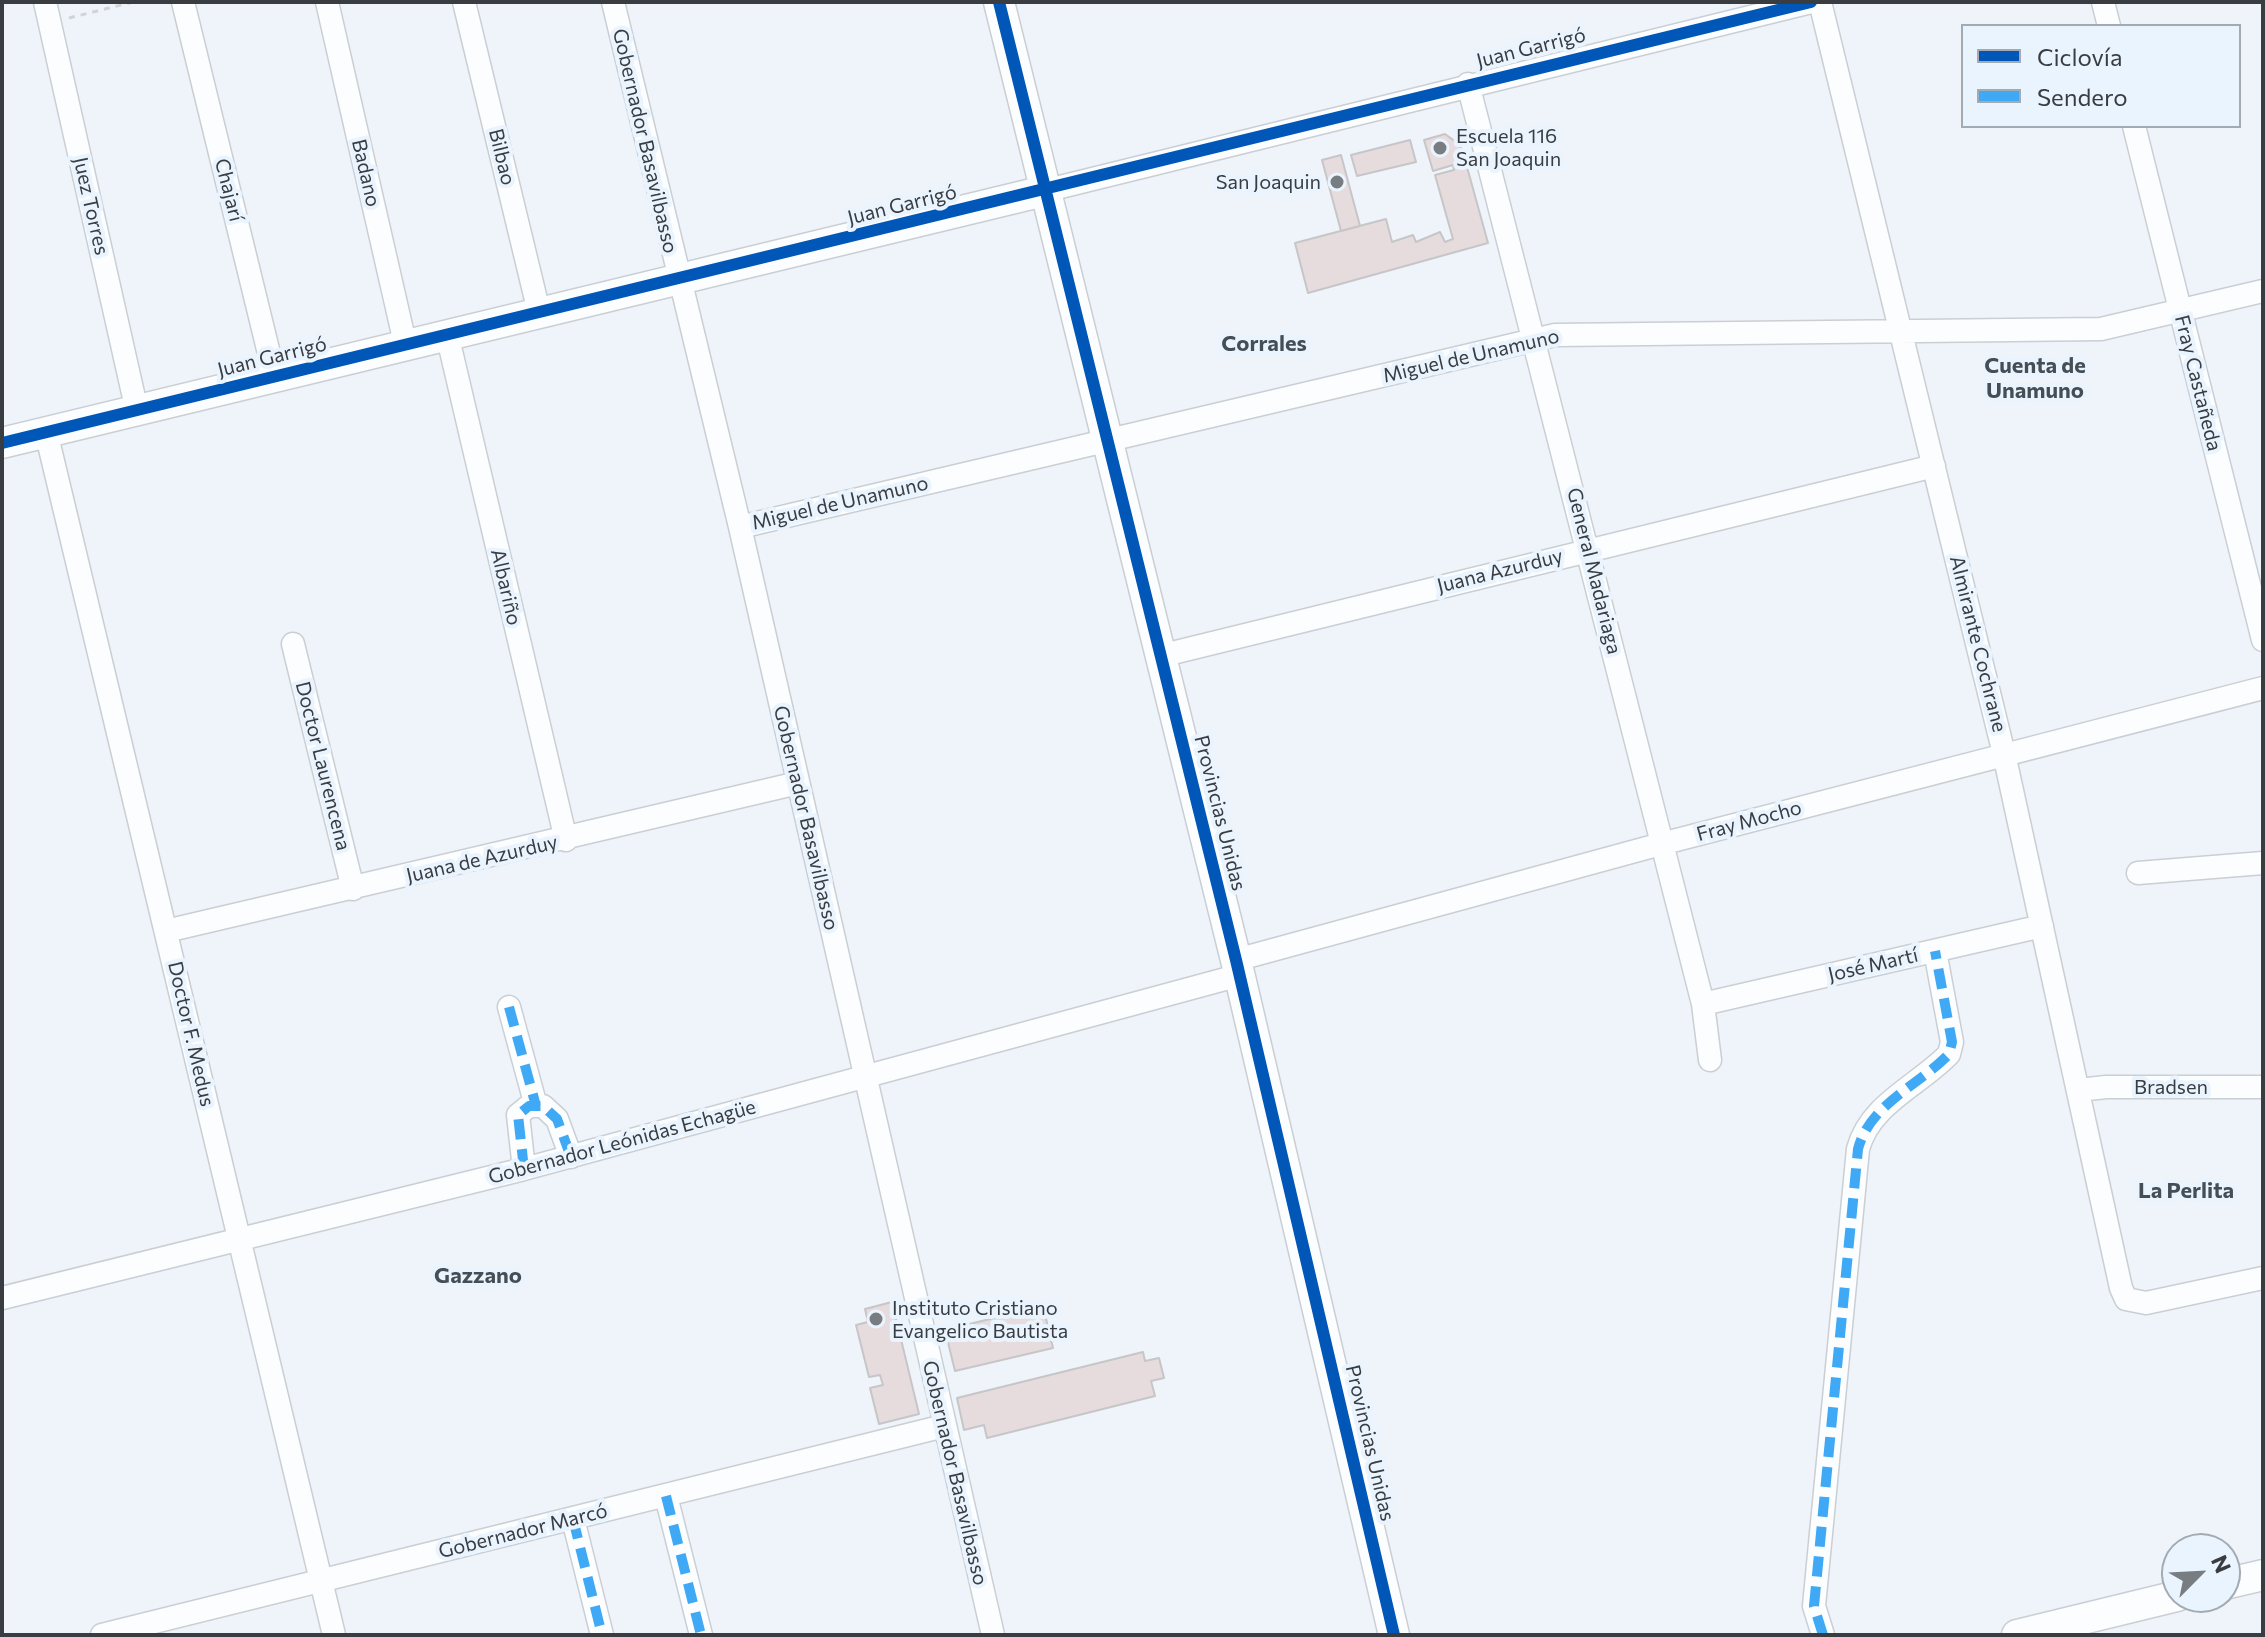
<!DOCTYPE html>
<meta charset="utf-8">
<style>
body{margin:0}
#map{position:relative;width:2265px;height:1637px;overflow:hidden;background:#eef4fa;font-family:Commissioner,sans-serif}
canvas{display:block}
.frame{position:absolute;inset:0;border:4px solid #393d41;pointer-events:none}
.legend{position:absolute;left:1961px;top:24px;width:280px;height:104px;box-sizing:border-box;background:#eaf4fe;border:2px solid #a3abb2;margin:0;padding:10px 14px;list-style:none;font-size:24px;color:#393d41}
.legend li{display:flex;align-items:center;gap:16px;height:40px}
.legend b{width:40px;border:2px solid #a3abb2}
.north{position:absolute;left:2161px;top:1533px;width:80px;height:80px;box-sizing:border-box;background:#eaf4fe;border:2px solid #a3abb2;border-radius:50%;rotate:66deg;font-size:22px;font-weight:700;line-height:32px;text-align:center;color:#393d41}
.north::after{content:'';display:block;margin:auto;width:28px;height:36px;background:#787d82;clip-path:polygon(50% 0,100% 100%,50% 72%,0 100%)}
</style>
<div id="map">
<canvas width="2265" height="1637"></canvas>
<div class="frame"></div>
<ul class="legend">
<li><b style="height:10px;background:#0057b8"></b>Ciclovía</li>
<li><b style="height:10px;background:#3fa9f5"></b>Sendero</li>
</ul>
<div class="north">N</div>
</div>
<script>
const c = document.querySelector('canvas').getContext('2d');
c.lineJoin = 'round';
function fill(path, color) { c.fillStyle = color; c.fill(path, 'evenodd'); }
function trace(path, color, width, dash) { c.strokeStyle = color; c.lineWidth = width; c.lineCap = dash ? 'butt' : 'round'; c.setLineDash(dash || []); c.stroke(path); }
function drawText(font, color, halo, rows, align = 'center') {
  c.font = font + ' Commissioner,sans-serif'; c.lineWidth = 8; c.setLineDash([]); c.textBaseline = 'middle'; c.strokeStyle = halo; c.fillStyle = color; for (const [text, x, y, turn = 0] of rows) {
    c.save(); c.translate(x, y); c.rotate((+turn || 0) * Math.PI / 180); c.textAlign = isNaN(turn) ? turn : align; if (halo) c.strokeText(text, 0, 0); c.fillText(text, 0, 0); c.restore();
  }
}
const building = new Path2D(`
 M1445 134 1460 145 1464 158 1458 160 1461 168 1467 167 1488 243 1308 293 1295 243 1386 219 1392 242 1413 235 1416 242 1440 232 1445 242 1453 239 1435 175 1454 170 1453 165 1433 171 1424 140Z
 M1410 140 1416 162 1357 176 1351 155Z
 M1341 155 1360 226 1341 231 1322 160Z
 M892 1302 919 1414 879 1424 870 1388 883 1385 880 1375 869 1377 856 1325 868 1322 865 1309Z
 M1043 1306 1053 1348 955 1371 945 1330Z
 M1143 1352 1145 1361 1159 1358 1164 1378 1151 1381 1155 1396 987 1438 984 1425 964 1430 957 1398Z`);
const path = new Path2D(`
 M69 18 133 2`);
const street = new Path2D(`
 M45 2 137 411
 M183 2 275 378
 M327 2 405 343
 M464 2 539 312
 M613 2 740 527 993 1635
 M1820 2 2004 754 2121 1288 2126 1299 2146 1303 2263 1278
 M2103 2 2109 26
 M1468 84 1703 1004 1710 1060
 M2134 126 2263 640
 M1044 191 1811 2
 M447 334 566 840
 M46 432 334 1635
 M740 527 1555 335 2101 329 2263 291
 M293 644 353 889
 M1160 656 1934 466
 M2138 873 2263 863
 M166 931 798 783
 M1236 960 1661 844 2263 688
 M1703 1004 2042 926
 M509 1007 536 1106
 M2079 1090 2106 1087H2263
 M524 1169 518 1115 529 1106H543L557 1119 571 1157
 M2 1298 524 1169 1240 975
 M666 1496 701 1635
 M573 1519 602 1635
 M102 1635 944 1426
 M1823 1635 1814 1606 1858 1149C1870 1104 1918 1086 1949 1054L1952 1042 1935 951`);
const secondary = new Path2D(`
 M999 2 1236 960 1394 1635
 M2 443 1044 191
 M2225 1584 2263 1575
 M2017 1635 2177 1596`);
const quiet = new Path2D(`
 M509 1007 536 1106
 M524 1169 518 1115 529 1106H543L557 1119 571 1157
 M666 1496 701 1635
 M573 1519 602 1635
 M1823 1635 1814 1606 1858 1149C1870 1104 1918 1086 1949 1054L1952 1042 1935 951`);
const cycleway = new Path2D(`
 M999 2 1236 960 1394 1635
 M2 443 1811 2`);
const markers = [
 [1440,148,8,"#787d82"],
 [1337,182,8,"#787d82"],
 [876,1319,8,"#787d82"]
];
const streetNames = [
 ["Juan Garrigó",1531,48,-14],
 ["Gobernador Basavilbasso",645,141,77],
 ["Bilbao",502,157,76],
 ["Badano",366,173,77],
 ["Chajarí",229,190,76],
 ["Juan Garrigó",902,205,-14],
 ["Juez Torres",91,206,77],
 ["Miguel de Unamuno",1471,356,-13],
 ["Juan Garrigó",272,357,-14],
 ["Fray Castañeda",2198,383,76],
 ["Miguel de Unamuno",840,503,-13],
 ["Juana Azurduy",1500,571,-14],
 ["General Madariaga",1594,571,76],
 ["Albariño",506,587,77],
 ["Almirante Cochrane",1978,644,76],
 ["Doctor Laurencena",323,766,76],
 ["Provincias Unidas",1220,813,76],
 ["Gobernador Basavilbasso",806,818,77],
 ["Fray Mocho",1749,821,-15],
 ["Juana de Azurduy",482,859,-13],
 ["José Martí",1873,965,-13],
 ["Doctor F. Medus",191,1034,77],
 ["Bradsen",2171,1087],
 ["Gobernador Leónidas Echagüe",622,1142,-15],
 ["Provincias Unidas",1370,1443,77],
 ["Gobernador Basavilbasso",955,1473,77],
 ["Gobernador Marcó",523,1531,-14]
];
const poiNames = [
 ["Escuela 116",1456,136],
 ["San Joaquin",1456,159],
 ["San Joaquin",1321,182,"right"],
 ["Instituto Cristiano",892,1308],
 ["Evangelico Bautista",892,1331]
];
const neighbourhoodNames = [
 ["Corrales",1264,344],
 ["Cuenta de",2035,366],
 ["Unamuno",2035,391],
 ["La Perlita",2186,1191],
 ["Gazzano",478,1276]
];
fill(building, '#e7dcdd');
trace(building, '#c6c6c8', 2);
trace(street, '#cacfd4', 25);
trace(secondary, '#cacfd4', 33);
trace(path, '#d1d3d5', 3, [6, 6]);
trace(street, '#fcfdfe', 22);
trace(secondary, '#fcfdfe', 30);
trace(quiet, '#3fa9f5', 10, [20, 10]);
trace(cycleway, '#0057b8', 12);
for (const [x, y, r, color] of markers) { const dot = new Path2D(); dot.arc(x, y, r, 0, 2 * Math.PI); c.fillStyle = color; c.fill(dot); trace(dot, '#eaf4fe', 3); }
drawText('20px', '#393d41', '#eaf4fe', streetNames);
drawText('20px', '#393d41', '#eaf4fe', poiNames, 'left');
drawText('bold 22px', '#454e55', '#eaf4fe', neighbourhoodNames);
</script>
